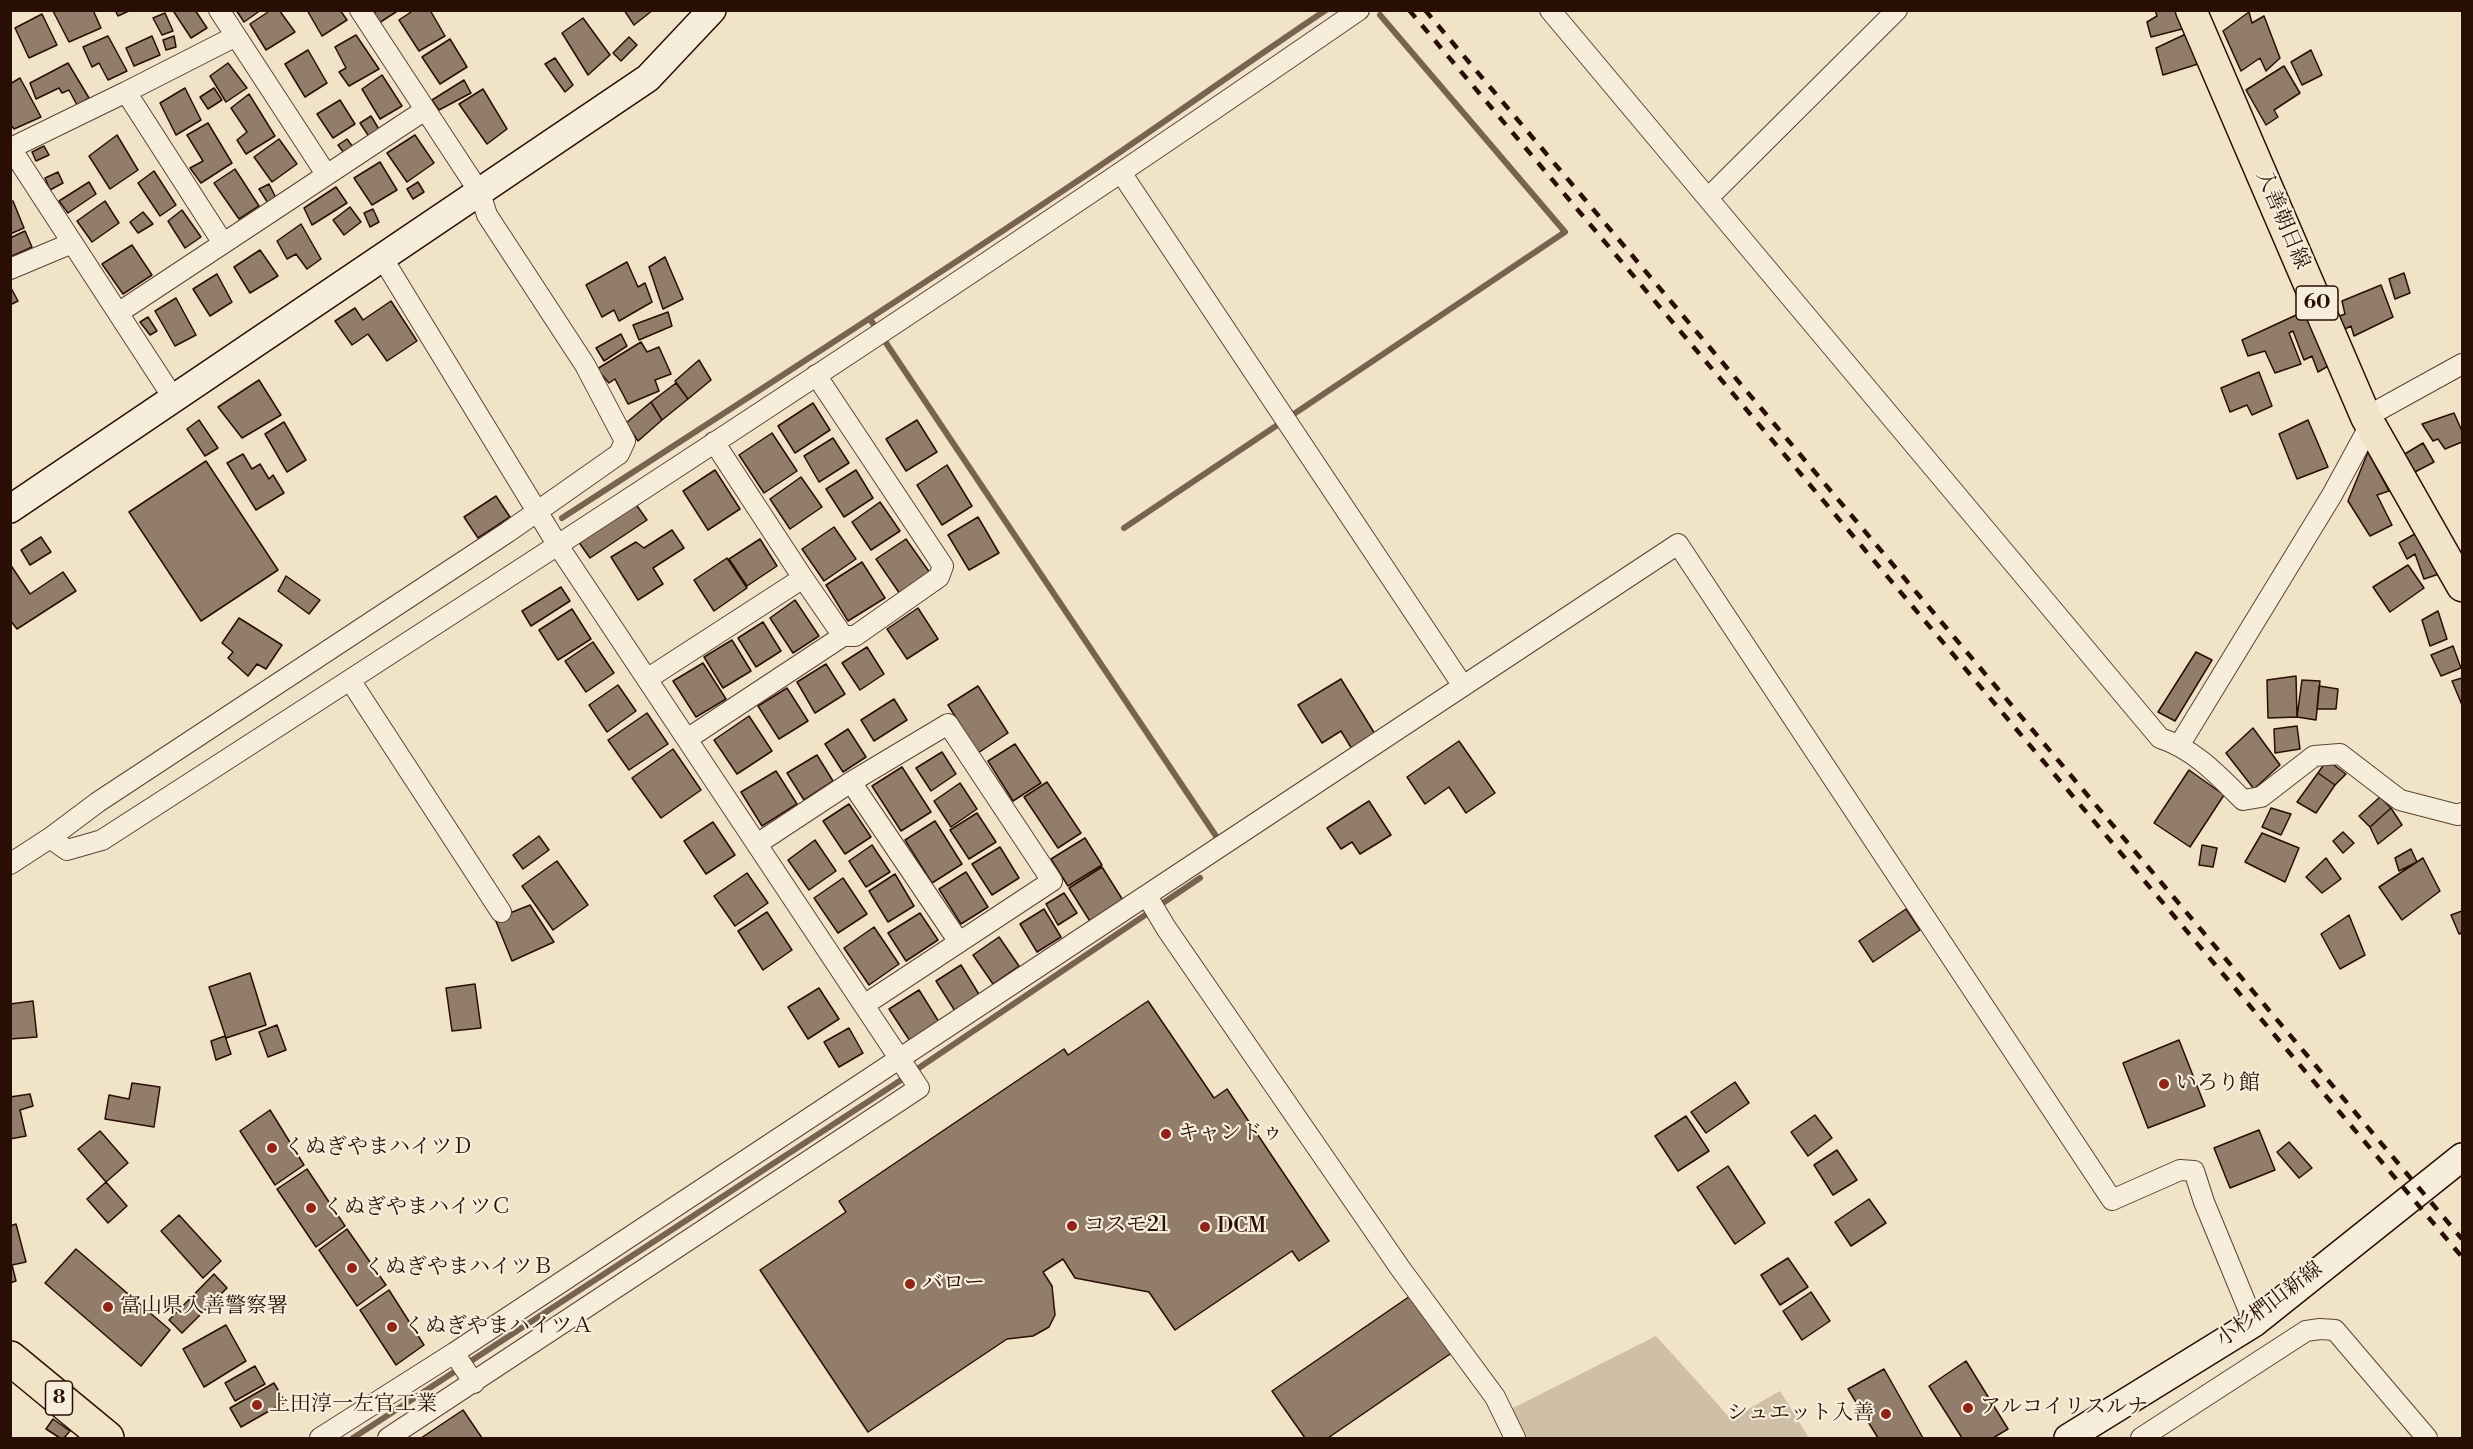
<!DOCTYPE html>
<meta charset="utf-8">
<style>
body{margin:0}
#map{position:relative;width:2473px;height:1449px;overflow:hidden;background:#f1e3c7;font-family:"Libre Bodoni",serif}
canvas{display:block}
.frame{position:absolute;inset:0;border:12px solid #290e04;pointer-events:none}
</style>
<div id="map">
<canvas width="2473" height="1449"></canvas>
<div class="frame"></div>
</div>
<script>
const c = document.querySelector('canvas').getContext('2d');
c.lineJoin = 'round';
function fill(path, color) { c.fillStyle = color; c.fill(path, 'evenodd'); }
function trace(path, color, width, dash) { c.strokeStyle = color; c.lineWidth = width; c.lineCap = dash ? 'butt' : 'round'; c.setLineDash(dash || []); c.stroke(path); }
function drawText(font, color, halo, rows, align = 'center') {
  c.font = font + ' "Libre Bodoni","Noto Serif JP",serif'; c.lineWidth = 4.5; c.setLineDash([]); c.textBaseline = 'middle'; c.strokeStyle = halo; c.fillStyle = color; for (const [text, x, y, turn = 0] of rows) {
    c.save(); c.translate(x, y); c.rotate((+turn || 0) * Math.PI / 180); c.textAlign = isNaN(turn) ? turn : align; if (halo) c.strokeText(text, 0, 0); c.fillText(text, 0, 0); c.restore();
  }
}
const green = new Path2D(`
 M1656 1336 1731 1419 1780 1391 1809 1438H1524L1511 1409Z`);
const stream = new Path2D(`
 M870 319 1218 839
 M562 518C731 409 900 300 1067 188 1154 130 1239 68 1326 10
 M1124 528 1565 232 1380 15
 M353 1438 892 1086 1200 878`);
const building = new Path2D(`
 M93 10 101 28 69 42 53 11Z
 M115 10H131L118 16Z
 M176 10H195L207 28 191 38 174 12Z
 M236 10H261L244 22Z
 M271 10H279L295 32 266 50 250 24Z
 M307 10H340L347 20 322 36Z
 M378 10H399L379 23 374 13Z
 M414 10H430L445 36 419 51 399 20Z
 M624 10H653L634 25Z
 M2155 10H2178L2186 28 2151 37 2147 22 2157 16Z
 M2249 12 2252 23 2264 16 2280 58 2266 71 2260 58 2241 71 2223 31Z
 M165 13 173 31 162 35 153 18Z
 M42 14 57 45 29 58 15 28Z
 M583 18 610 55 588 75 562 33Z
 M2188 33 2198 64 2163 75 2156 48Z
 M356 35 379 69 349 86 339 72 346 68 335 47Z
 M108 36 127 71 108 80 99 63 92 67 83 47Z
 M152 36 160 55 134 66 126 48Z
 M174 36 176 47 166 50 163 40Z
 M629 37 637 45 621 61 613 53Z
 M450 39 467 67 440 84 422 57Z
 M308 50 327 83 305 97 285 64Z
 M2311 50 2322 75 2302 85 2291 62Z
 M555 58 573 85 565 92 545 64Z
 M68 63 89 98 77 105 69 90 62 93 59 88 36 99 30 83Z
 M228 63 247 88 226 102 210 76Z
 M2284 66 2300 93 2274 110 2278 117 2266 125 2246 90Z
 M382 75 402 106 380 119 362 89Z
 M20 78 41 117 14 129 10 124V84Z
 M464 80 471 93 439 110 432 100Z
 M185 88 201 120 176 135 160 103Z
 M214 88 222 100 208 109 200 97Z
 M483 89 507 129 487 144 459 104Z
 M249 94 275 136 246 154 237 140 247 132 231 108Z
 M340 100 355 124 333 138 317 114Z
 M371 116 380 131 370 138 360 123Z
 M208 123 232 163 201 183 190 168 203 161 187 135Z
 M117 135 138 170 110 189 89 156Z
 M415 135 434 163 407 182 387 153Z
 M279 139 297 164 272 182 254 157Z
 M347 139 353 147 344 153 338 145Z
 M44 146 49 155 36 161 32 152Z
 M380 162 397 190 372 205 354 178Z
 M235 169 259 206 239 219 214 183Z
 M154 171 176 205 160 216 138 183Z
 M58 172 63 183 50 190 45 178Z
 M89 182 96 194 68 213 59 201Z
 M418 182 424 192 413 199 407 189Z
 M269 184 276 198 268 203 259 189Z
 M336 187 347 203 312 225 304 208Z
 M13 201 24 228 10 234V202Z
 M105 201 119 223 92 242 77 221Z
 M350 207 361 222 344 235 333 220Z
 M373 209 379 222 370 227 364 213Z
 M182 210 201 237 185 248 168 221Z
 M143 212 153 224 138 233 130 222Z
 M301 224 321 259 307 269 296 254 287 259 277 241Z
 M25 231 32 247 10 257V238Z
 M132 245 152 275 123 294 102 264Z
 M260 250 278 276 250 293 234 267Z
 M665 257 683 299 663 309 649 267Z
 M627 262 638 287 645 283 652 302 619 321 614 310 602 317 586 285Z
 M2404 273 2410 293 2395 299 2389 279Z
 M217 274 232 302 210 316 193 289Z
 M2381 285 2393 317 2354 336 2351 326 2341 331 2337 317 2345 314 2342 301Z
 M10 286 18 301 10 305Z
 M176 298 196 335 175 346 155 311Z
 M391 301 417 341 387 361 368 334 352 345 335 321 355 308 363 320Z
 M2307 310 2330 365 2318 372 2312 356 2304 360 2293 331 2289 333 2301 364 2275 373 2265 351 2248 356 2242 340Z
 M668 312 672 326 639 340 633 325Z
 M148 317 157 331 150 335 140 322Z
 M621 334 627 346 604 361 596 348Z
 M641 342 647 352 659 347 671 374 655 380 659 391 628 404 615 379 609 383 597 369Z
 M699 360 711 380 688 399 675 381Z
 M2259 372 2272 406 2252 415 2247 405 2230 412 2221 388Z
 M259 380 281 415 242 438 218 407Z
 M676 383 688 399 662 420 651 402Z
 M651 402 662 420 638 441 626 423Z
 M813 403 830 430 795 453 778 426Z
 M2454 413 2462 431V442L2445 449 2438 439 2433 441 2422 424Z
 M199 420 218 448 205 456 187 429Z
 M917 420 937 452 906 471 886 439Z
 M2308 420 2328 467 2297 479 2279 434Z
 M284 422 306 460 287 472 265 434Z
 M772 433 797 471 764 493 739 455Z
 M833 438 849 463 819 482 804 456Z
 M2423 443 2434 462 2413 473 2403 455Z
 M2368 452 2389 491 2377 495 2392 525 2370 536 2348 501Z
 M243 454 252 469 260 464 269 479 273 475 284 493 256 510 227 463Z
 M206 461 278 570 201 621 129 512Z
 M947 465 972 506 942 525 917 485Z
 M715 470 740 509 708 530 683 491Z
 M856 470 873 498 844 517 826 489Z
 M801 477 822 507 790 529 770 499Z
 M496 496 510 517 478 538 464 517Z
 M880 502 900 531 871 550 852 522Z
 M635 503 647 520 590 558 578 541Z
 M978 517 999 553 969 570 948 535Z
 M834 527 856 559 824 581 802 549Z
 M672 530 684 548 653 568 663 584 638 600 611 557 636 542 644 548Z
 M2420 531 2442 573 2424 579 2415 554 2407 559 2399 543Z
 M41 537 51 552 30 565 21 550Z
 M760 539 777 566 747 586 729 559Z
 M906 539 930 573 900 594 876 559Z
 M727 558 747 588 714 611 694 580Z
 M862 562 885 598 848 621 826 585Z
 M10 564 30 594 63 572 76 591 17 629 10 620Z
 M2408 565 2424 588 2390 612 2373 587Z
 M286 576 320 600 309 614 278 591Z
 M561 587 570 601 531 626 522 611Z
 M795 600 819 636 793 653 770 618Z
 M918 608 938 639 907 659 887 629Z
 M572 609 591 639 558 660 539 630Z
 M2438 611 2447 639 2430 646 2422 620Z
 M239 618 282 645 266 669 257 664 248 676 228 658 233 652 222 643Z
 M763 622 781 651 756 667 738 638Z
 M732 640 751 671 723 688 704 657Z
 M593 642 614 673 586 692 565 661Z
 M2453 646 2461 668 2441 676 2431 655Z
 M867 647 884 674 860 690 842 663Z
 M2196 652 2212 660 2175 721 2158 712Z
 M703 663 726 699 696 717 673 681Z
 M826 664 845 694 815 713 797 682Z
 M2296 676 2297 717 2268 718 2267 680Z
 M2462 678V705L2452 681Z
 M1341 679 1375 734 1352 749 1341 731 1322 743 1298 705Z
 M2302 680 2320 681 2316 720 2297 717Z
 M618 685 636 711 607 732 589 705Z
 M978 686 1008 733 978 753 948 705Z
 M2319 686 2338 689 2336 709H2317Z
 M787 688 808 721 779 739 758 706Z
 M894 699 907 720 874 741 861 720Z
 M647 713 668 744 629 770 608 740Z
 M749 716 772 751 737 774 714 740Z
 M2297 726 2300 749 2275 753 2274 729Z
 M2253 728 2280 765 2254 789 2226 753Z
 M848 729 866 757 843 772 825 744Z
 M1459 741 1495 793 1466 813 1449 787 1425 804 1407 777Z
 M1015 744 1041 783 1013 801 988 761Z
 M673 749 701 790 661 818 632 778Z
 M942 752 956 774 931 791 916 768Z
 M817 755 833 781 804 800 787 773Z
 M2327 760 2346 774 2335 785 2318 773Z
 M902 767 931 812 901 831 872 786Z
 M2189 770 2224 795 2190 847 2154 823Z
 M776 771 797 804 762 826 741 792Z
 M2318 773 2335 785 2316 813 2297 802Z
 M1047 782 1081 833 1058 848 1024 797Z
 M960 783 977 809 951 827 934 801Z
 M2380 797 2391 808 2370 827 2359 816Z
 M1369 801 1391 835 1360 854 1352 842 1341 849 1327 828Z
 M849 804 871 837 845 854 823 821Z
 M2271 808 2291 814 2281 835 2262 827Z
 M2391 808 2402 825 2378 844 2370 827Z
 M977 813 996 842 969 859 950 830Z
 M935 821 962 864 932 883 905 840Z
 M713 822 735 855 706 874 684 841Z
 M2343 832 2354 843 2343 853 2333 841Z
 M2262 833 2299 848 2285 882 2245 862Z
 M539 836 549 850 523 869 513 855Z
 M1085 838 1102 865 1068 886 1051 859Z
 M815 840 836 871 809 890 788 860Z
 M872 845 890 872 866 887 849 861Z
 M2202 845 2217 848 2213 867 2199 865Z
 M1000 847 1019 878 992 895 972 864Z
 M2411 849 2417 862 2399 871 2395 858Z
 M2326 858 2341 879 2322 893 2306 877Z
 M2423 858 2440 891 2402 920 2379 887Z
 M557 861 588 905 553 930 522 886Z
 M1102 867 1126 905 1093 926 1069 888Z
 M966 872 988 907 961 924 939 889Z
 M747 873 768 903 735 926 714 896Z
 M895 874 914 906 888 922 869 891Z
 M843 878 867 914 838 933 814 898Z
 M1064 893 1077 913 1058 925 1046 904Z
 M530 905 554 942 512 961 495 919Z
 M1044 909 1061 937 1037 952 1020 924Z
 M1906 909 1920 930 1873 962 1859 941Z
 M2462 911V933L2459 934 2451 915Z
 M767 912 792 950 763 970 738 931Z
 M920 913 938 940 906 961 888 933Z
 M2349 915 2365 955 2340 969 2321 934Z
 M874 927 899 964 869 985 844 948Z
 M999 937 1019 966 993 984 973 955Z
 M961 965 980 996 955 1011 936 981Z
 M250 973 266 1025 226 1038 209 987Z
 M475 984 481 1028 452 1031 446 988Z
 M819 988 839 1019 808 1039 788 1007Z
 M919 990 939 1022 910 1041 889 1009Z
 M33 1001 37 1037 10 1039V1004Z
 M1148 1001 1214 1098 1227 1089 1329 1241 1299 1261 1292 1251 1175 1330 1149 1292 1075 1278 1063 1259 1043 1272 1052 1286 1055 1315 1049 1327 1033 1336 1007 1339 868 1432 760 1270 846 1212 839 1201 1064 1049 1068 1055Z
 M277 1025 286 1050 268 1057 259 1032Z
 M849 1028 863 1053 839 1067 824 1042Z
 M225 1036 231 1054 216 1060 211 1041Z
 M2179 1040 2205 1106 2148 1128 2123 1063Z
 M1735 1082 1749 1103 1706 1133 1691 1112Z
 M132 1083 160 1087 154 1127 105 1119 109 1095 129 1099Z
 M30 1094 33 1106 20 1110 26 1136 10 1139V1097Z
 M270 1110 304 1165 275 1185 240 1131Z
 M1815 1115 1832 1138 1808 1156 1791 1132Z
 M1686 1116 1709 1151 1678 1171 1655 1136Z
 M2259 1130 2275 1170 2230 1188 2214 1148Z
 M100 1131 128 1163 106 1182 78 1149Z
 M2289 1142 2312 1168 2299 1178 2277 1152Z
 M1837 1150 1857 1180 1833 1195 1814 1165Z
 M1728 1166 1765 1223 1735 1244 1697 1187Z
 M307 1169 345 1226 316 1247 277 1189Z
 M106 1182 127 1206 108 1223 87 1199Z
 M1869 1199 1886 1223 1851 1246 1835 1222Z
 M179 1215 221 1261 203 1278 161 1231Z
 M16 1224 26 1262 12 1265 16 1281 10 1283V1226Z
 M347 1229 386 1285 357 1306 319 1250Z
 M76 1249 170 1330 141 1366 45 1283Z
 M1788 1258 1808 1287 1780 1305 1761 1275Z
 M214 1274 227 1288 182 1333 169 1320Z
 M389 1290 424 1345 396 1365 360 1310Z
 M1811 1292 1830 1321 1802 1340 1783 1311Z
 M1413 1294 1453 1352 1328 1438H1305L1272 1391Z
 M226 1325 246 1361 204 1387 183 1349Z
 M1966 1361 2008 1429 1993 1438H1962L1929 1386Z
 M255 1366 265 1384 235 1401 225 1383Z
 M1884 1369 1923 1438H1878L1848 1389Z
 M274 1383 285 1402 241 1427 230 1408Z
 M463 1410 482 1438H421Z
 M53 1419 70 1431 64 1438H60L46 1429Z`);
const street = new Path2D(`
 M219 10 236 36
 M1550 10 2160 738C2194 749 2218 775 2243 800L2261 797 2314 756 2340 754 2400 800 2458 815 2462 813
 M126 92 236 36 326 174
 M10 147 174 399
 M11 148 126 92 223 243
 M1122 174 1463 686
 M1708 198 1897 10
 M383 259 557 544 919 1088 388 1438
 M10 269 72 243
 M118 313 425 110
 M816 375 943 566 939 577 855 636H843
 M2366 417 2462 364
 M647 679 803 578 714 442
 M350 680 501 912
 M687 739 843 636 803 578
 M2180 744 2332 495 2370 425
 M851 782 948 724 1052 881 864 1005
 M50 838 98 802 508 532 619 454 625 441 585 365 487 215 480 193 360 10
 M757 844 851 782 959 942
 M10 864 50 838 67 850 102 840C524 568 946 295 1359 10
 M1147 896 1166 928 1400 1268 1495 1397 1515 1438
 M454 1353 1678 544 2112 1200 2180 1170 2194 1171 2204 1202 2254 1323
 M320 1438 454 1353 474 1383
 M2141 1438 2306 1331 2320 1329 2335 1330 2427 1438`);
const secondary = new Path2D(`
 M10 509 648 78 712 10
 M2068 1438 2254 1323 2462 1157`);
const primary = new Path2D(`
 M2191 10 2366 417 2462 586`);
const highway = new Path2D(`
 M10 1358 107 1438`);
const rail = new Path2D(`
 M1409 10 2462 1257
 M1425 10 2462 1239`);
const markers = [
 [2164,1084,6,"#8f2418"],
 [1166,1134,6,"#8f2418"],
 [272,1148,6,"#8f2418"],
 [311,1208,6,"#8f2418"],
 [1072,1226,6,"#8f2418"],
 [1205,1227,6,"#8f2418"],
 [352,1268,6,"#8f2418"],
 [910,1284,6,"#8f2418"],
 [108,1307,6,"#8f2418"],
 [392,1327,6,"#8f2418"],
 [257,1405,6,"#8f2418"],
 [1968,1408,6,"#8f2418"],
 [1886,1414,6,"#8f2418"]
];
const shields = [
 [2317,303,42],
 [59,1398,27]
];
const shieldNames = [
 ["60",2317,303],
 ["8",59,1398]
];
const streetNames = [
 ["入善朝日線",2282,220,67],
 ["小杉椚山新線",2270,1305,-37]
];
const poiNames = [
 ["いろり館",2176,1084],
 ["キャンドゥ",1178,1134],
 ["くぬぎやまハイツＤ",284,1148],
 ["くぬぎやまハイツＣ",323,1208],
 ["コスモ21",1084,1226],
 ["DCM",1217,1227],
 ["くぬぎやまハイツＢ",364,1268],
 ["バロー",922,1284],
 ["富山県入善警察署",120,1307],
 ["くぬぎやまハイツＡ",404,1327],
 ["上田淳一左官工業",269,1405],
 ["アルコイリスルナ",1980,1408],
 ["シュエット入善",1874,1414,"right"]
];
fill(green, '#cfbfa6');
trace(stream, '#786351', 6);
fill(building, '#917d69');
trace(building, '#290e04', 1.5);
trace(street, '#5b4335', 22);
trace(secondary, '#290e04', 30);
trace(primary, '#290e04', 33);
trace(highway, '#290e04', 36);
trace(street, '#f6eddb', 20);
trace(secondary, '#f6eddb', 27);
trace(primary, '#f1e3c7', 30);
trace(highway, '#f1e3c7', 33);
trace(rail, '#290e04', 4.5, [10, 10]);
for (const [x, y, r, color] of markers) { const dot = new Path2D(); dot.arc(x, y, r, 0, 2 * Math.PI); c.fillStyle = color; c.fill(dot); trace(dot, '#f6eddb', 2); }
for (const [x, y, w] of shields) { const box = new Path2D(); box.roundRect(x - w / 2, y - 17, w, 34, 4.5); c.fillStyle = '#f6eddb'; c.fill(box); trace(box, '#290e04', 1.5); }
drawText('bold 20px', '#290e04', null, shieldNames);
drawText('21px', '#290e04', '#f6eddb', streetNames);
drawText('21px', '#290e04', '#f6eddb', poiNames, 'left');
</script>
